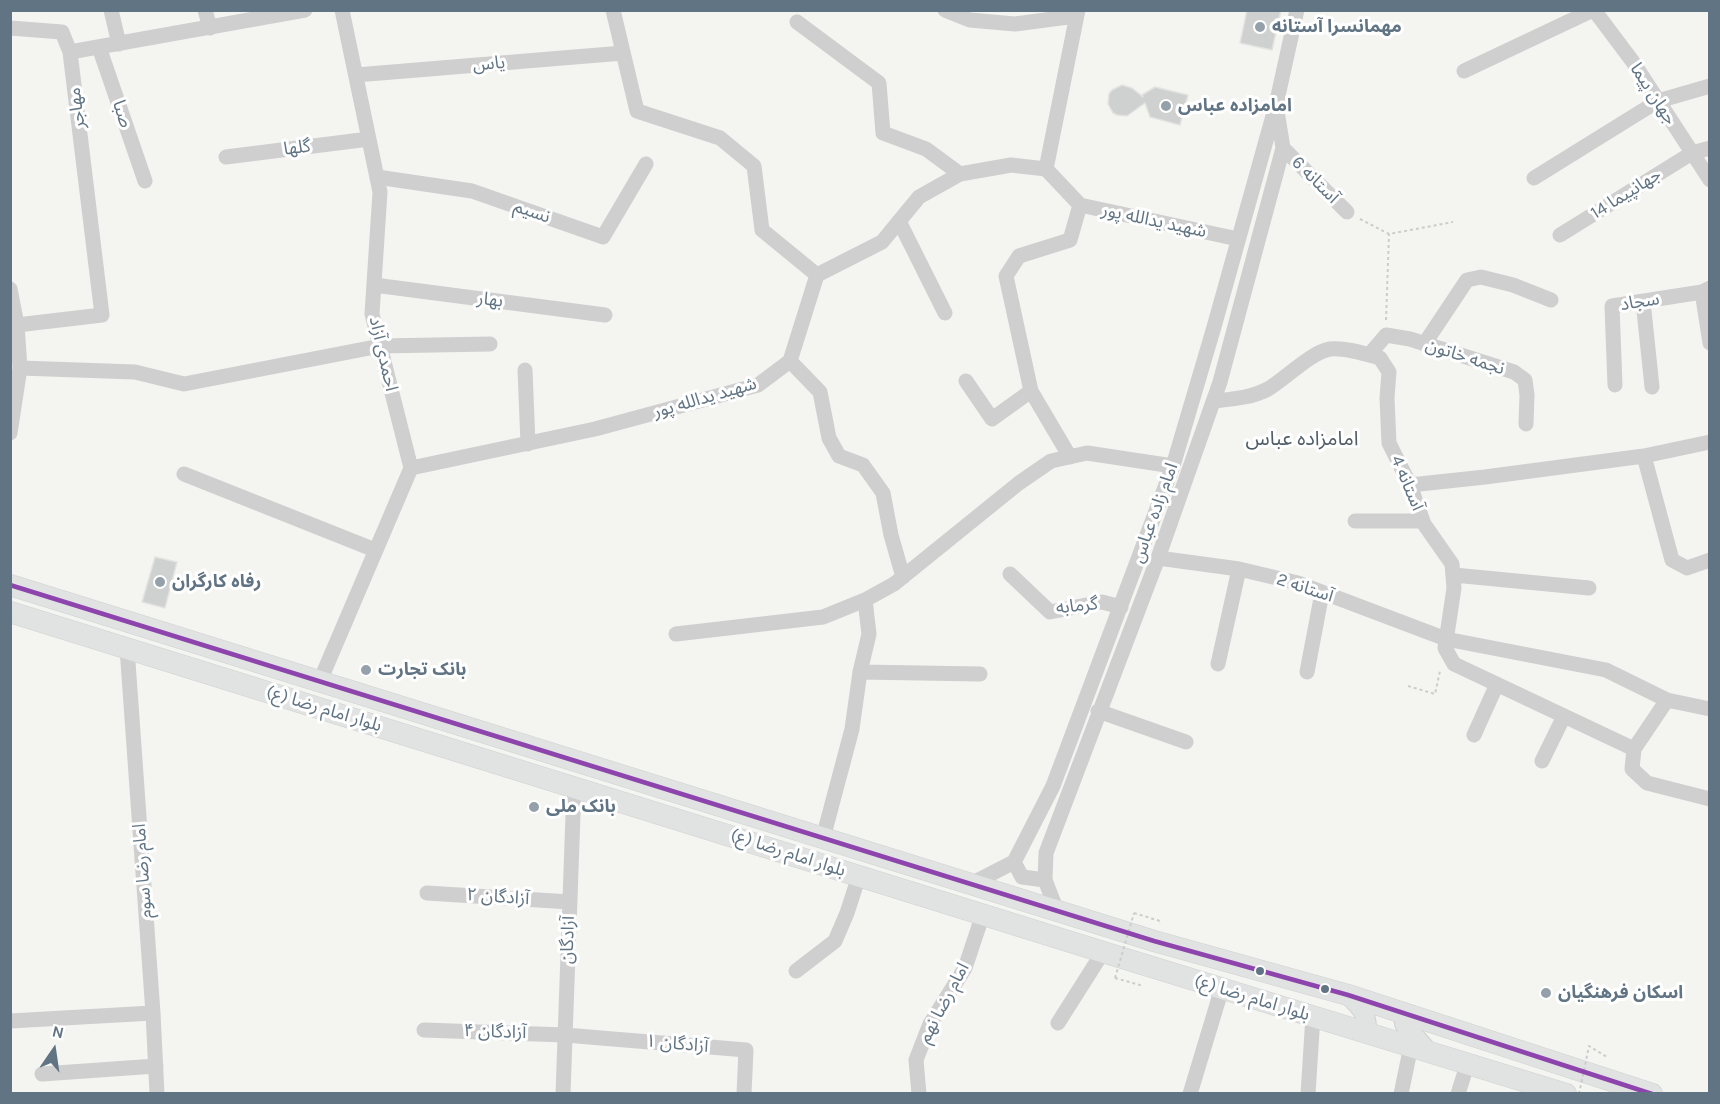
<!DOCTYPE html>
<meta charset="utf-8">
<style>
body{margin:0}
#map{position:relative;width:1720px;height:1104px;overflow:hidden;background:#f4f4f1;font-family:Karla,sans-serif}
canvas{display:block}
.frame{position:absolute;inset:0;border:12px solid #617484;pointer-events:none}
.north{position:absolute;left:24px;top:1020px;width:60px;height:60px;-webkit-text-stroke:4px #fff;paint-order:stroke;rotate:13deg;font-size:16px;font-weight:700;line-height:24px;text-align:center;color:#617484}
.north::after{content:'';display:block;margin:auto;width:21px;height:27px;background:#617484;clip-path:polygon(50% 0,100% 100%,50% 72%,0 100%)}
</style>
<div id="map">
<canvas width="1720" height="1104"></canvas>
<div class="frame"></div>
<div class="north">N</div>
</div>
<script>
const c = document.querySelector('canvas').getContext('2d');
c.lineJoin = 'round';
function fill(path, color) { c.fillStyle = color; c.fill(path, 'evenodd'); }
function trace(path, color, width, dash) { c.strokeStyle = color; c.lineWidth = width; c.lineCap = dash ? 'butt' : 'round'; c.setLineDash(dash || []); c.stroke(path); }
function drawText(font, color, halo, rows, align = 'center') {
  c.font = font + ' Karla,"Noto Sans Arabic",sans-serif'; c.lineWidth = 6; c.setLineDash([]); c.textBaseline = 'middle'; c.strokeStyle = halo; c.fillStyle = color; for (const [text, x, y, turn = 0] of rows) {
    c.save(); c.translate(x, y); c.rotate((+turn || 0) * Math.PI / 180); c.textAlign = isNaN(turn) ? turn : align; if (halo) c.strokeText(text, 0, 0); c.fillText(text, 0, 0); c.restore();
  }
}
const building = new Path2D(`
 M1247 10H1281L1272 50 1240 43Z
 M1122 85 1132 88 1143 97 1142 95 1155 87 1188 95 1180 125 1150 117 1145 103 1127 116 1117 115 1113 113 1108 104 1109 94 1112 90Z
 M155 557 177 562 165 608 142 602Z`);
const path = new Path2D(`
 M1360 219 1389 234 1453 222
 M1386 320 1389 234
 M1408 686 1435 694 1440 671
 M1134 913 1160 921V924
 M1115 978 1140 985 1141 981`);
const minor = new Path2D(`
 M111 10 119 44
 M205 10 210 28
 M613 10 637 111 720 138 754 166 762 230 817 275
 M945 10 970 20 1015 24 1076 16
 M1594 10 1633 62 1710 180
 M797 22 879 83 883 133 926 149 960 174
 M10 28 62 32 70 52
 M99 47 145 181
 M1464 71 1593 10
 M356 75 623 53
 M1276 105 1297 10
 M1283 148 1347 212
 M226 157 369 139
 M1046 169 1078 10
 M377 177 472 191 603 237 646 164
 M1534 178 1658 101 1710 86
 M899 221 945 313
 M1560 235 1692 153 1710 148
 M374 285 605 315
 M10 289 17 325 20 368 10 433
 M1702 292 1710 343
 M1643 301 1652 387
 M10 324 17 325 102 315 70 52 305 10
 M1425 343 1467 280 1481 277 1513 285 1551 300
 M1369 355 1386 335 1410 339 1514 372 1525 380 1527 395 1526 424
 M790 361 820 392 829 438 839 456 863 465 883 493 891 535 903 577
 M20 368 135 372 184 384 380 346 490 344
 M525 370 528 444
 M966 381 992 419 1031 391
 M1615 385 1612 306 1702 292 1710 288
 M1214 401C1232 399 1251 398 1268 389 1284 380 1311 352 1330 349 1344 347 1366 354 1380 358L1389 372 1387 398 1389 443 1410 485 1424 524 1452 564 1454 588 1445 648 1454 664 1634 749
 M1710 442 1644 456 1672 560 1687 568 1710 560
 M1070 457 1031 391 1006 276 1019 256 1070 240 1080 205
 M411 468 595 429 758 385 790 361 817 275 882 242 919 197 960 174 1011 165 1046 169 1080 205 1238 239
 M184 474 375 550
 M1410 485 1485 477 1644 456
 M1355 521H1423
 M1158 558 1239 569 1298 583 1446 639 1606 670 1667 700 1710 709
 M1010 574 1050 612 1102 602 1121 607
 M1454 575 1589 588
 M676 634 823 617 865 600
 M127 648 153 1013 157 1094
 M1218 664 1239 569
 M860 672 980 674
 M1307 672 1322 593
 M320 681 411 468 372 314 380 192 342 10
 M1667 700 1634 749 1632 769 1647 783 1710 799
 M1098 711 1186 742
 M1474 735 1497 684
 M1542 761 1564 716
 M823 838 852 729 860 672 869 634 865 600 894 584 1019 483 1051 461 1087 453 1173 466
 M1014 862 1022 877 1045 880
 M971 884 1014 862 1053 786 1173 466 1214 327 1276 105 1283 148 1220 382 1158 558 1046 853 1045 880 1057 911
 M427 893 570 902
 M796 971 835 941 847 913 859 876
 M10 1021 153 1013
 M1058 1023 1103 952
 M424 1030 565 1035 746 1050 744 1094
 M42 1074 156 1066
 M563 1094 574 787
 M919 1094 916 1060 930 1024 965 968 983 914
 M1190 1094 1222 988
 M1308 1094 1313 1016
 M1401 1094 1411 1046
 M1458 1094 1468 1062`);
const major = new Path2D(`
 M1348 995C1359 1006 1370 1016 1366 1032
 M1403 1013 1404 1024 1427 1050`);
const highway = new Path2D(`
 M10 585 1154 941 1348 995 1652 1094
 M10 612 1103 952 1566 1094`);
const pathBridge = new Path2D(`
 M1115 978 1134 913
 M1579 1094 1589 1046 1607 1057`);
const bus1 = new Path2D(`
 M10 585 1154 941 1348 995 1652 1094`);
const markers = [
 [1260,27,6,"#94a1aa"],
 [1166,106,6,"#94a1aa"],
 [160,582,6,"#94a1aa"],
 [366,670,6,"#94a1aa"],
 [534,807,6,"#94a1aa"],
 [1260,971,5,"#617484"],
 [1325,989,5,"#617484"],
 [1546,993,6,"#94a1aa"]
];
const poiNames = [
 ["مهمانسرا آستانه",1272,27],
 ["امامزاده عباس",1178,106],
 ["رفاه کارگران",172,582],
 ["بانک تجارت",378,670],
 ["بانک ملی",546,807],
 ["اسکان فرهنگیان",1558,993]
];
const streetNames = [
 ["یاس",489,64,-5],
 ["جهان پیما",1653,94,57],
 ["مهاجر",77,108,-97],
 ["صبا",122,114,71],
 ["گلها",297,148,-7],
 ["آستانه 6",1315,180,45],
 ["جهانپیما 14",1626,194,-32],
 ["نسیم",532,212,19],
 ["شهید یدالله پور",1154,221,12],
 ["بهار",490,300,7],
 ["سجاد",1640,302,-9],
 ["احمدی آزاد",383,354,77],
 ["نجمه خاتون",1465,357,18],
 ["شهید یدالله پور",705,398,-16],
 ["آستانه 4",1407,483,67],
 ["امام زاده عباس",1155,513,-70],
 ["آستانه 2",1305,588,18],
 ["گرمابه",1077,606,-6],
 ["بلوار امام رضا (ع)",324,709,17],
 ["بلوار امام رضا (ع)",788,853,18],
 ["امام رضا سوم",143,871,-94],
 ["آزادگان ۲",498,897,4],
 ["آزادگان",568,940,-88],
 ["بلوار امام رضا (ع)",1252,998,17],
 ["امام رضا نهم",944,1003,-62],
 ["آزادگان ۴",495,1032,2],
 ["آزادگان ۱",677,1044,5]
];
const neighbourhoodNames = [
 ["امامزاده عباس",1302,439]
];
fill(building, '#cfd0d0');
trace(building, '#e3e3e1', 1.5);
trace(major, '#cfd0d0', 20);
trace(highway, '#d0d2d1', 22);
trace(path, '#ccc', 2, [3, 3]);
trace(minor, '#cfcfd0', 15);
trace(major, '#e1e2e2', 18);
trace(highway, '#e1e2e2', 21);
trace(pathBridge, '#ccc', 2, [3, 3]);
trace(bus1, '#8e44ad', 4.5);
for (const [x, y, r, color] of markers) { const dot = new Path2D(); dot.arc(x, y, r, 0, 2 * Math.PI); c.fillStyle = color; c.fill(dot); trace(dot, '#fff', 2); }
drawText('bold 18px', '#617484', '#fff', poiNames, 'left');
drawText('18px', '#617484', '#fff', streetNames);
drawText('20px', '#4f5d68', '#fff', neighbourhoodNames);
</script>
